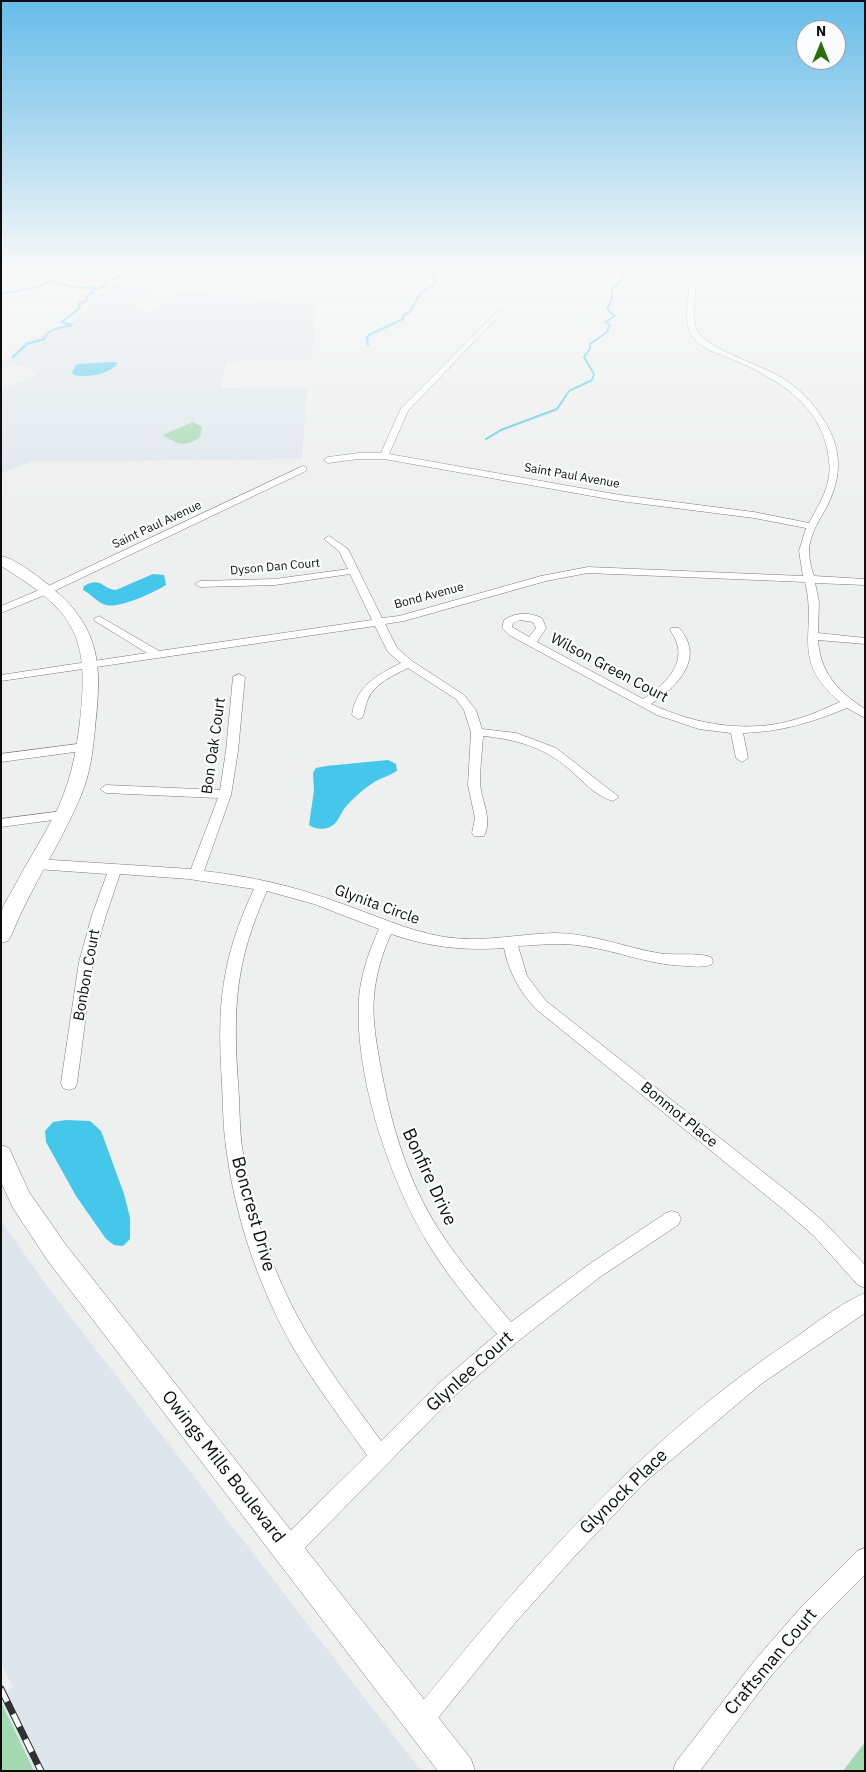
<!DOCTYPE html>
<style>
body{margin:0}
#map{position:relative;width:866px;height:1772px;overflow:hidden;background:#eeefef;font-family:"IBM Plex Sans",sans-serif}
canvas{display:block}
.frame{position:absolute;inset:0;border:2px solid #0d0d0e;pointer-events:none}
.north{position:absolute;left:796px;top:20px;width:50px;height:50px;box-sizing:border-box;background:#fbfcfd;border:1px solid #9c9c9d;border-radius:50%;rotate:0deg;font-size:14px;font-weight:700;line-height:20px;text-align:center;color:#0d0d0e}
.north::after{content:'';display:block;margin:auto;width:18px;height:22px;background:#296f0e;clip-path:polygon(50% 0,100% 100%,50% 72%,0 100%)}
</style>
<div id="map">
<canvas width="866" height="1772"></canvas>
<div class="frame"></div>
<div class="north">N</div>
</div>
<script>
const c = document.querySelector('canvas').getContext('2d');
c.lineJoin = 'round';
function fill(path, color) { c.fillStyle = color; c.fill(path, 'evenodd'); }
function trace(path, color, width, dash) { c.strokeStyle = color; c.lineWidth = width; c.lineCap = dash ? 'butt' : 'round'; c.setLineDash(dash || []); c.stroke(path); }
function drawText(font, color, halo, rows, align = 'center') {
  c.font = font + ' "IBM Plex Sans",sans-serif'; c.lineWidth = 4.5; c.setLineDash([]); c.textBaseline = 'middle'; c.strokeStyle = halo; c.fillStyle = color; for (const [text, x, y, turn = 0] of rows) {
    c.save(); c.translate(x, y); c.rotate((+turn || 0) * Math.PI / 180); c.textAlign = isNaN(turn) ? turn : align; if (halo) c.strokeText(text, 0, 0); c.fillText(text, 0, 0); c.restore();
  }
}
const built = new Path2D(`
 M108 284 154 289 135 304 148 314 177 291 315 304 312 359 226 361 221 388 307 387 302 459 30 462 1 473V389L36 376 29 368 12 364 1 370V361H5L28 339 79 319Z
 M1 1221 50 1290 421 1771H34L1 1702V1697L13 1687 1 1664Z`);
const green = new Path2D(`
 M193 422 202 427 200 437C183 448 180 445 163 435Z
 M1 1702 34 1771H1Z
 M865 1742V1771H843Z`);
const water = new Path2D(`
 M113 362 118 363C111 374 86 378 74 375L72 373 75 366 78 364Z
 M153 574 164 575 166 585C155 592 119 609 106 605 98 603 91 594 83 590L84 586C101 576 102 589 116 590Z
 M388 760 396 764 397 771C389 776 380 778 373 783 363 789 351 800 344 809 340 815 337 824 330 827 324 830 314 829 309 825L314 790 313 773 316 768 326 766Z
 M66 1120 90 1121 101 1131 124 1194 130 1218V1239L123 1246 114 1245 106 1239 76 1196 46 1142 45 1131 53 1122Z`);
const stream = new Path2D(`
 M1 294 38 287 52 281 68 286 94 288
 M368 345 367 337 369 335 403 319 404 315C415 311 414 301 421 293 426 288 433 288 437 281L433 279 435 272 430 266
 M13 357 27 344 44 339C48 328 62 328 72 325L62 322 80 308 79 303 86 301 87 296 93 293V290L103 287 106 281 120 277 118 266
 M486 439 501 430 557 409 569 391 592 380 594 374 584 357 590 349V344L607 332 610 325 605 322 615 316 607 309 612 299V290L622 280 626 270 632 266`);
const minor = new Path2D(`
 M702 266H709L696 279C696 295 691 313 696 328 702 347 758 364 777 375 797 386 813 402 825 422 844 453 841 481 824 512 817 523 810 536 809 550 809 559 811 568 814 576L865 579V585L815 583 819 602 818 633 865 638V644L818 640C820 672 838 692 865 709V718L847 708C813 722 781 732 743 733L748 758 742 762 736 758 731 733 699 729 657 715 509 635 502 628 504 620C516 612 529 612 542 618L546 628 537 642 643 699C667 683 692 660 670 630L671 628H679C706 658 677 687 651 704 696 725 749 734 797 719 812 715 826 708 840 702 789 659 818 633 805 582L588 573 546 581 404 621 385 624 397 648 412 661 464 695 476 710 482 729 516 733 556 748 619 797 613 801C595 796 583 781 569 769 544 747 515 739 483 736 482 752 480 767 480 783 481 800 493 819 484 836H474L472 833 475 818 468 785 471 732 464 710 456 699 408 668C394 675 375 683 368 699 365 705 365 712 362 718L358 719 352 715C356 686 377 675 401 663L388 652 375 626 1 681V675L147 653 95 621 94 619 99 616 159 651 372 620 350 574 275 585 200 587 195 584 200 581 275 579 348 569 339 551 324 539 329 536 348 549 382 618 399 616 541 576 588 567 803 576 799 551 806 528 754 518 620 501 384 459H359L328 463 324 460 328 457 359 453H381L401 408 500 309 503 311 502 312 408 411 389 454 620 495 754 512 809 523C816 509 825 496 828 481 831 470 829 459 827 448 817 404 780 381 741 363 725 355 703 352 692 336 685 325 687 311 688 299 690 283 690 276 702 266ZM520 620 533 622 536 628 529 637 512 627 513 623Z
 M303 466 306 467V471L52 592 1 613V606L44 588Z
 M239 674 245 677 238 751 231 795 204 871C249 876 294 886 337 902 373 914 407 931 445 937 481 943 518 934 554 933 591 933 623 947 658 953 675 956 695 952 711 957L713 961 711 965C704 967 696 967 688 966 652 966 619 951 583 946 562 942 540 945 518 946L527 976 546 1001 796 1198 825 1223 865 1265V1288L858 1285 813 1235 784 1210 536 1009C519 991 509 972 504 948 464 951 429 947 391 934 382 954 376 974 374 996 372 1018 376 1041 380 1063 390 1122 407 1180 439 1230 460 1263 486 1292 511 1322L588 1265 666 1213 672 1211 678 1213 681 1219 678 1225 600 1277 517 1342 451 1399 296 1557 288 1560 280 1557 277 1549 280 1541 367 1455C342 1420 316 1386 294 1349 259 1288 235 1217 226 1147 223 1126 223 1104 222 1083 217 1005 221 960 254 889L189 879 120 874 106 915 93 962 77 1083 75 1088 69 1090 63 1088 61 1083 79 962 92 915 107 874 37 869 32 867 30 864 32 861 37 859 191 869 218 798 106 793 100 789 106 785 220 790 226 751 233 677ZM267 891 314 904 379 929C369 951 361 974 359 998 354 1073 388 1176 426 1240 446 1274 471 1304 497 1334L437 1385 381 1441C356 1406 329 1372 308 1335 274 1278 252 1213 242 1147 239 1126 240 1104 238 1083 233 1007 235 962 267 891Z
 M85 743 89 744 91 747 89 750 1 762V754Z
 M63 811 69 815 68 818 1 827V819Z
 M865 1293V1313L761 1384 644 1483 573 1558 515 1623 429 1729 421 1733 413 1729 409 1721 413 1713C526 1574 638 1443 789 1342 811 1327 840 1303 865 1293Z
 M865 1548V1575L819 1621 771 1676 700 1771H673L676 1762 755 1660 803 1605 857 1551Z`);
const major = new Path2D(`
 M1 556C19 560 44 581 58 593 103 633 101 673 95 728 93 751 90 775 80 798 60 845 30 888 11 936L8 941 1 943C1 934 0 922 1 913 3 905 9 896 13 889 26 864 41 841 54 816 70 785 76 755 80 721 90 634 74 611 1 566Z
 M1 1145 9 1148 29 1192 66 1245 471 1759 475 1771H438L48 1261 13 1208 1 1182Z`);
const rail = new Path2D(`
 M1 1689 41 1771`);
const farStreetnames = [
 ["Saint Paul Avenue",572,476,10],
 ["Saint Paul Avenue",157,525,-25],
 ["Dyson Dan Court",275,567,-5],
 ["Bond Avenue",429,596,-15]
];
const streetNames = [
 ["Wilson Green Court",609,668,28],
 ["Bon Oak Court",214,746,-82],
 ["Glynita Circle",377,905,20],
 ["Bonbon Court",87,975,-80],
 ["Bonmot Place",679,1115,39]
];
const nearStreetnames = [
 ["Bonfire Drive",429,1177,65],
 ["Boncrest Drive",253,1214,74],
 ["Glynlee Court",470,1372,-42],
 ["Owings Mills Boulevard",223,1467,52],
 ["Glynock Place",624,1492,-44],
 ["Craftsman Court",771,1662,-50]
];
fill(built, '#dee6ec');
fill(green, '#a2d9af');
fill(water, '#44c7eb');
trace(stream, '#44c7eb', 2);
trace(minor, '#797a7b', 1);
trace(major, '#797a7b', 1);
fill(minor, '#fff');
fill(major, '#fff');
trace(rail, '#2f3030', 7);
trace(rail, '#fbfcfd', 5, [14]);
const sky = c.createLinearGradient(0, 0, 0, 514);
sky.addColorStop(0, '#66bce9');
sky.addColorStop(0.52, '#f7f8f8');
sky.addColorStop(1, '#f7f8f800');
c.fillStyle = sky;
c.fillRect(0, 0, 866, 514);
drawText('12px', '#0d0d0e', '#fbfcfd', farStreetnames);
drawText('15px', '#0d0d0e', '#fbfcfd', streetNames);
drawText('18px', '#0d0d0e', '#fbfcfd', nearStreetnames);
</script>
